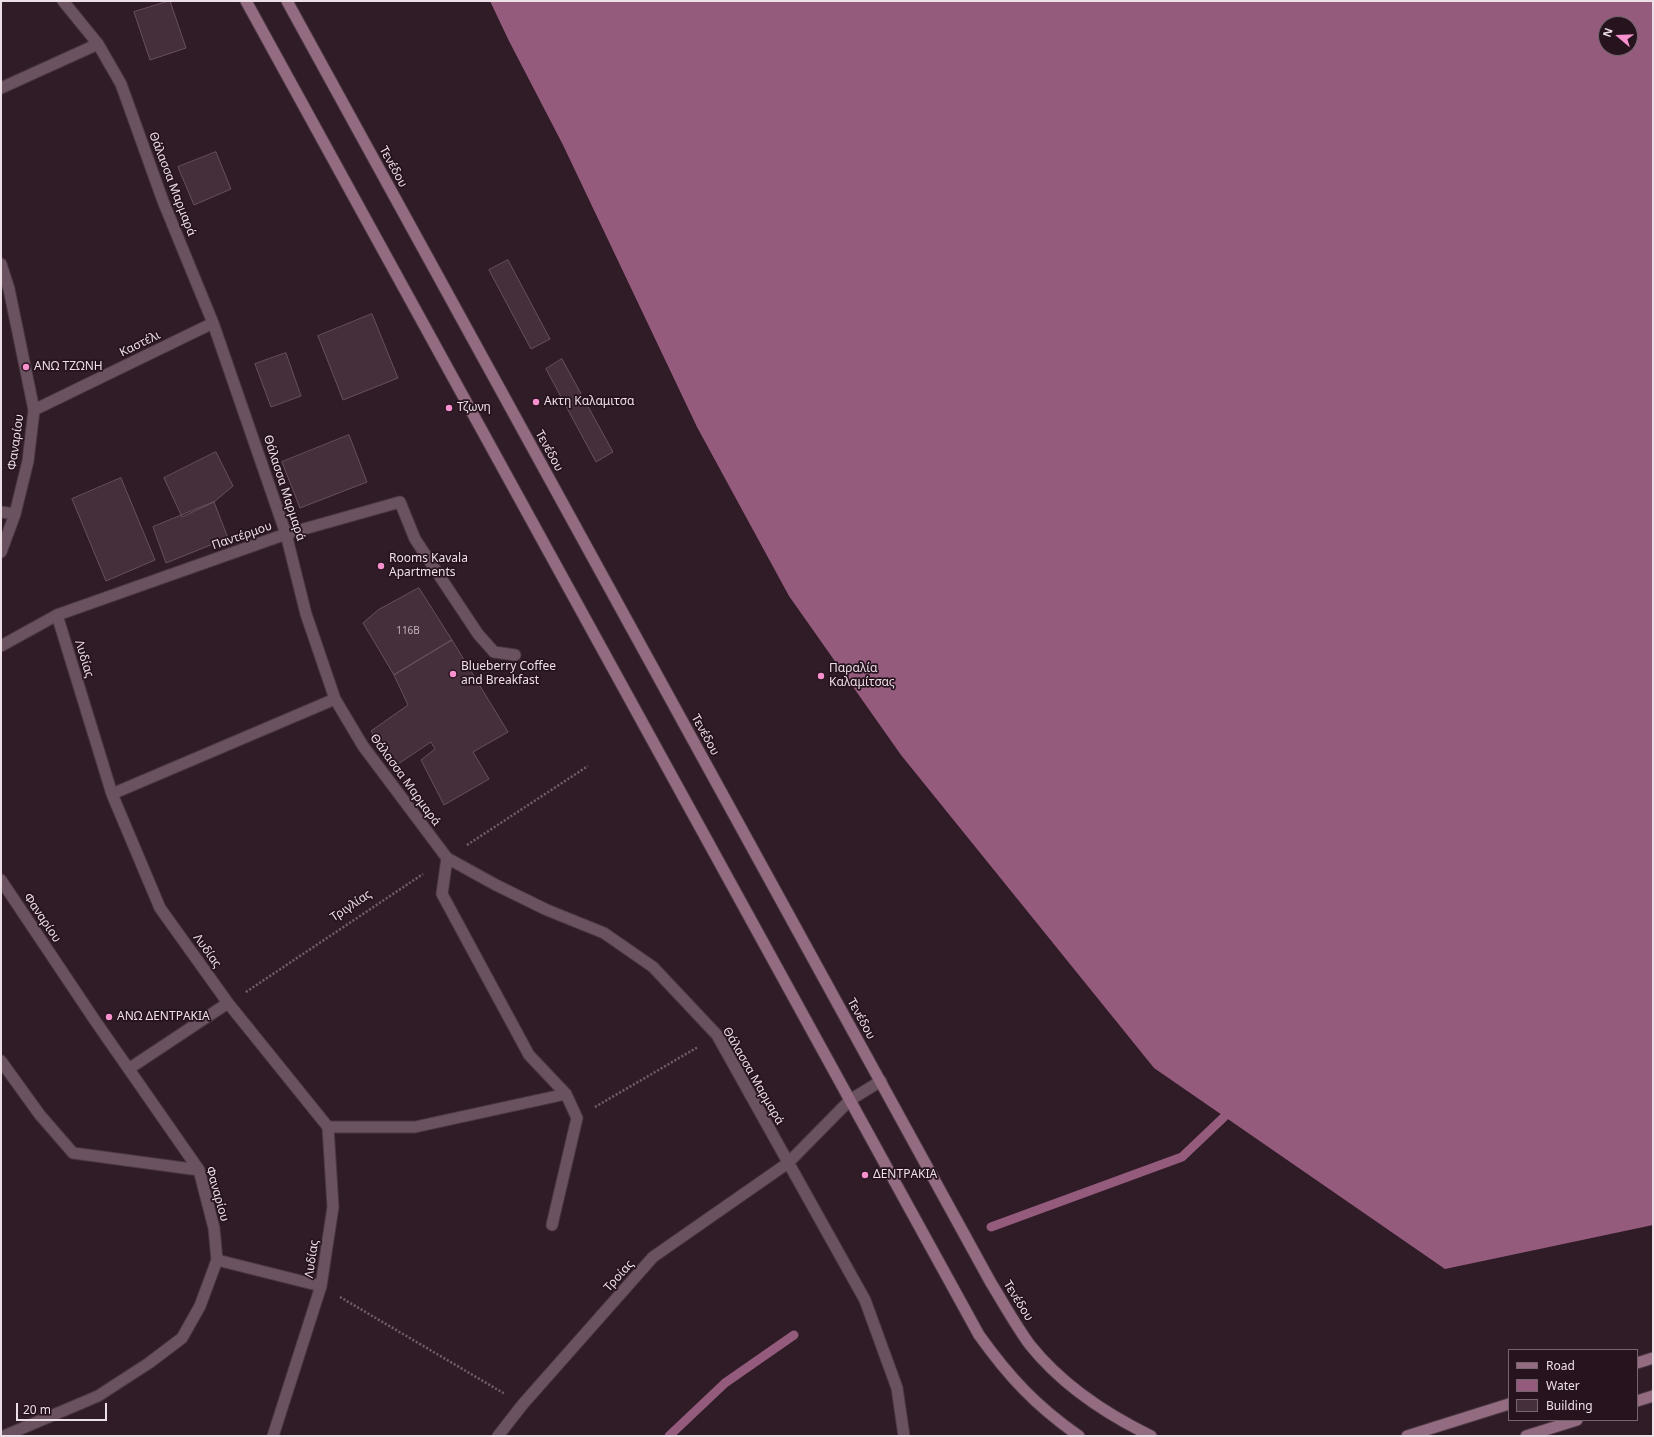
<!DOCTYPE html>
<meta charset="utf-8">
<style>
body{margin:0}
#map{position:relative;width:1654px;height:1437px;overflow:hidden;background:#301c27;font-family:"Noto Sans",sans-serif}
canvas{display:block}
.frame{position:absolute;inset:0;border:2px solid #eddfe6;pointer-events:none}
.legend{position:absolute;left:1508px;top:1349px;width:130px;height:72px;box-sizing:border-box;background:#26131e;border:1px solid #76656e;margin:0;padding:5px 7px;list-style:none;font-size:12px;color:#eddfe6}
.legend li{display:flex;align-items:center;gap:8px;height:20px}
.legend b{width:20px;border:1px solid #76656e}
.north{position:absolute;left:1598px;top:16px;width:40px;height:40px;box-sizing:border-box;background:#26131e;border:1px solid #76656e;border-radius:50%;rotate:289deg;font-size:11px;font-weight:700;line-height:16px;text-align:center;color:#eddfe6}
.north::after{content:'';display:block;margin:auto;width:14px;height:18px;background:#f790cd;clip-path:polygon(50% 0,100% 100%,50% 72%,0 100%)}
.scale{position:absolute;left:16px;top:1403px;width:91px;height:18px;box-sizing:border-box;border:2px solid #eddfe6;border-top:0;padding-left:5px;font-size:12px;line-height:14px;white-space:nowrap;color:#eddfe6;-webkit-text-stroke:3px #26131e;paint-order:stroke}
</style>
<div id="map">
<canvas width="1654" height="1437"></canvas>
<div class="frame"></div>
<ul class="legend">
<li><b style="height:5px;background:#946c82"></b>Road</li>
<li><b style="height:11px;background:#955b7d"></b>Water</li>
<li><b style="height:11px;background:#452f3b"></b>Building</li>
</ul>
<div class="north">N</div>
<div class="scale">20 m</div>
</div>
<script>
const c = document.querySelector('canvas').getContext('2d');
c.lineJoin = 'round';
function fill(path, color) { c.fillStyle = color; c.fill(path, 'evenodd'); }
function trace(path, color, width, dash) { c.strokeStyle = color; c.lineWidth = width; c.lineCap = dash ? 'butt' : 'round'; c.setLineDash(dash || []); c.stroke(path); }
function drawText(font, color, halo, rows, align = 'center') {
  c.font = font + ' "Noto Sans",sans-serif'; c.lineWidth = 3.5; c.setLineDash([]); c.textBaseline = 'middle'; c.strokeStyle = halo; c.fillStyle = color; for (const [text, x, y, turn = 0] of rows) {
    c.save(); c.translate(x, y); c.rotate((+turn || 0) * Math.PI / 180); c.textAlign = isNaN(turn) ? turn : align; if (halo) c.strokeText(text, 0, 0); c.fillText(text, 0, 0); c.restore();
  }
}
const water = new Path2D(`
 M490 1H1653V1225L1445 1269 1154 1068 901 755 789 596 697 427 563 145 509 41ZM1606 24H1630V48H1606Z`);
const stream = new Path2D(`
 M991 1227 1182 1157 1224 1117
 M669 1436 725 1383 794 1335`);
const building = new Path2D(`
 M170 1 186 48 150 60 134 12Z
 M216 152 231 189 194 205 178 167Z
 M508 260 550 339 531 349 489 270Z
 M372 314 398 378 343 400 318 336Z
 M286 353 301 396 271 407 255 364Z
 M562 359 613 452 596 462 546 369Z
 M349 435 367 482 300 508 282 462Z
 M216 452 233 486 214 502 182 517 164 478Z
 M121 478 155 560 106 581 72 499Z
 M214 502 228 538 166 563 153 527Z
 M419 588 452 640 394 675 363 623 378 610Z
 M452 640 508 732 473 752 489 779 444 805 421 760 435 749 431 742 395 766 371 731 408 705 394 675Z`);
const path = new Path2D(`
 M467 845 588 766
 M246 992 423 874
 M595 1107 698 1047
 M340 1297 505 1394`);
const minor = new Path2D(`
 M63 1 98 44 121 84 163 201 213 323 286 534 306 614 335 699 363 746 447 858 496 885 547 910 604 933 653 967 717 1035 865 1300 897 1388 904 1436
 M1 88 98 44
 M1 264 9 289 34 410 28 461 15 514 1 552
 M34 410 213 323
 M1 512 15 514
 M57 615 112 794 160 908 228 1003 328 1127 333 1207 321 1286 273 1436
 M1 646 57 615 286 534 400 502 415 539 478 634 494 652 515 655
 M112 794 335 699
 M447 858 442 894 529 1055 566 1094 577 1118 552 1225
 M1 880 96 1022 199 1170 214 1228 217 1260 200 1306 182 1338 149 1363 98 1396 4 1436
 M1 1061 40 1115 73 1153 199 1170
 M130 1068 228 1003
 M328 1127H415L566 1094
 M217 1260 321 1286
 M498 1436 523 1404 653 1257 788 1163 850 1100 881 1081`);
const secondary = new Path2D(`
 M246 1 979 1335C1009 1377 1036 1406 1079 1436
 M287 1 991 1283C1004 1304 1016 1326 1030 1345 1062 1385 1106 1414 1151 1436
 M1637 1363 1653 1358
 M1637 1401 1653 1396
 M1407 1436 1509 1404
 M1526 1436 1577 1420`);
const markers = [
 [26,367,4,"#f790cd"],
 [536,402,4,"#f790cd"],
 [449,408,4,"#f790cd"],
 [381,566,4,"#f790cd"],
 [453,674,4,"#f790cd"],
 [821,676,4,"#f790cd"],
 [109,1017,4,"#f790cd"],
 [865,1175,4,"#f790cd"]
];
const numberNames = [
 ["116B",408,631]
];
const streetNames = [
 ["Τενέδου",393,167,61],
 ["Θάλασσα Μαρμαρά",172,184,69],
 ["Καστέλι",140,344,-26],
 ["Φαναρίου",16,442,-82],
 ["Τενέδου",549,451,61],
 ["Θάλασσα Μαρμαρά",284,488,72],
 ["Παντέρμου",242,536,-19],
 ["Λυδίας",84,659,73],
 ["Τενέδου",705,735,61],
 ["Θάλασσα Μαρμαρά",405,780,54],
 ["Τριγλίας",351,906,-34],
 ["Φαναρίου",42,918,56],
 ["Λυδίας",207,951,54],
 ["Τενέδου",861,1019,61],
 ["Θάλασσα Μαρμαρά",753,1076,60],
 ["Φαναρίου",217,1194,74],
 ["Λυδίας",312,1259,-82],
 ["Τροίας",619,1276,-48],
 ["Τενέδου",1018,1301,58]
];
const poiNames = [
 ["ΑΝΩ ΤΖΩΝΗ",34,367],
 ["Ακτη Καλαμιτσα",544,402],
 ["Τζωνη",457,408],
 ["Rooms Kavala",389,559],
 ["Apartments",389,573],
 ["Blueberry Coffee",461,667],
 ["and Breakfast",461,681],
 ["Παραλία",829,669],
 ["Καλαμίτσας",829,683],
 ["ΑΝΩ ΔΕΝΤΡΑΚΙΑ",117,1017],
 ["ΔΕΝΤΡΑΚΙΑ",873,1175]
];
fill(water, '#955b7d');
trace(stream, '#955b7d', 9);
fill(building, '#452f3b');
trace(building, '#67505c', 1);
trace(minor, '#4a3742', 13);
trace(secondary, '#4a3742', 13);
trace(path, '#715f69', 2.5, [2, 2]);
trace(minor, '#6b5260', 11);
trace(secondary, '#946c82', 11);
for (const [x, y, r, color] of markers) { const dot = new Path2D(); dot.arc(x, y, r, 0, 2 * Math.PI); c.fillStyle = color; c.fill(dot); trace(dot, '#26131e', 1.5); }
drawText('10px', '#c3b3bb', null, numberNames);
drawText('12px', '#eddfe6', '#26131e', streetNames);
drawText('12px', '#eddfe6', '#26131e', poiNames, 'left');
</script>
